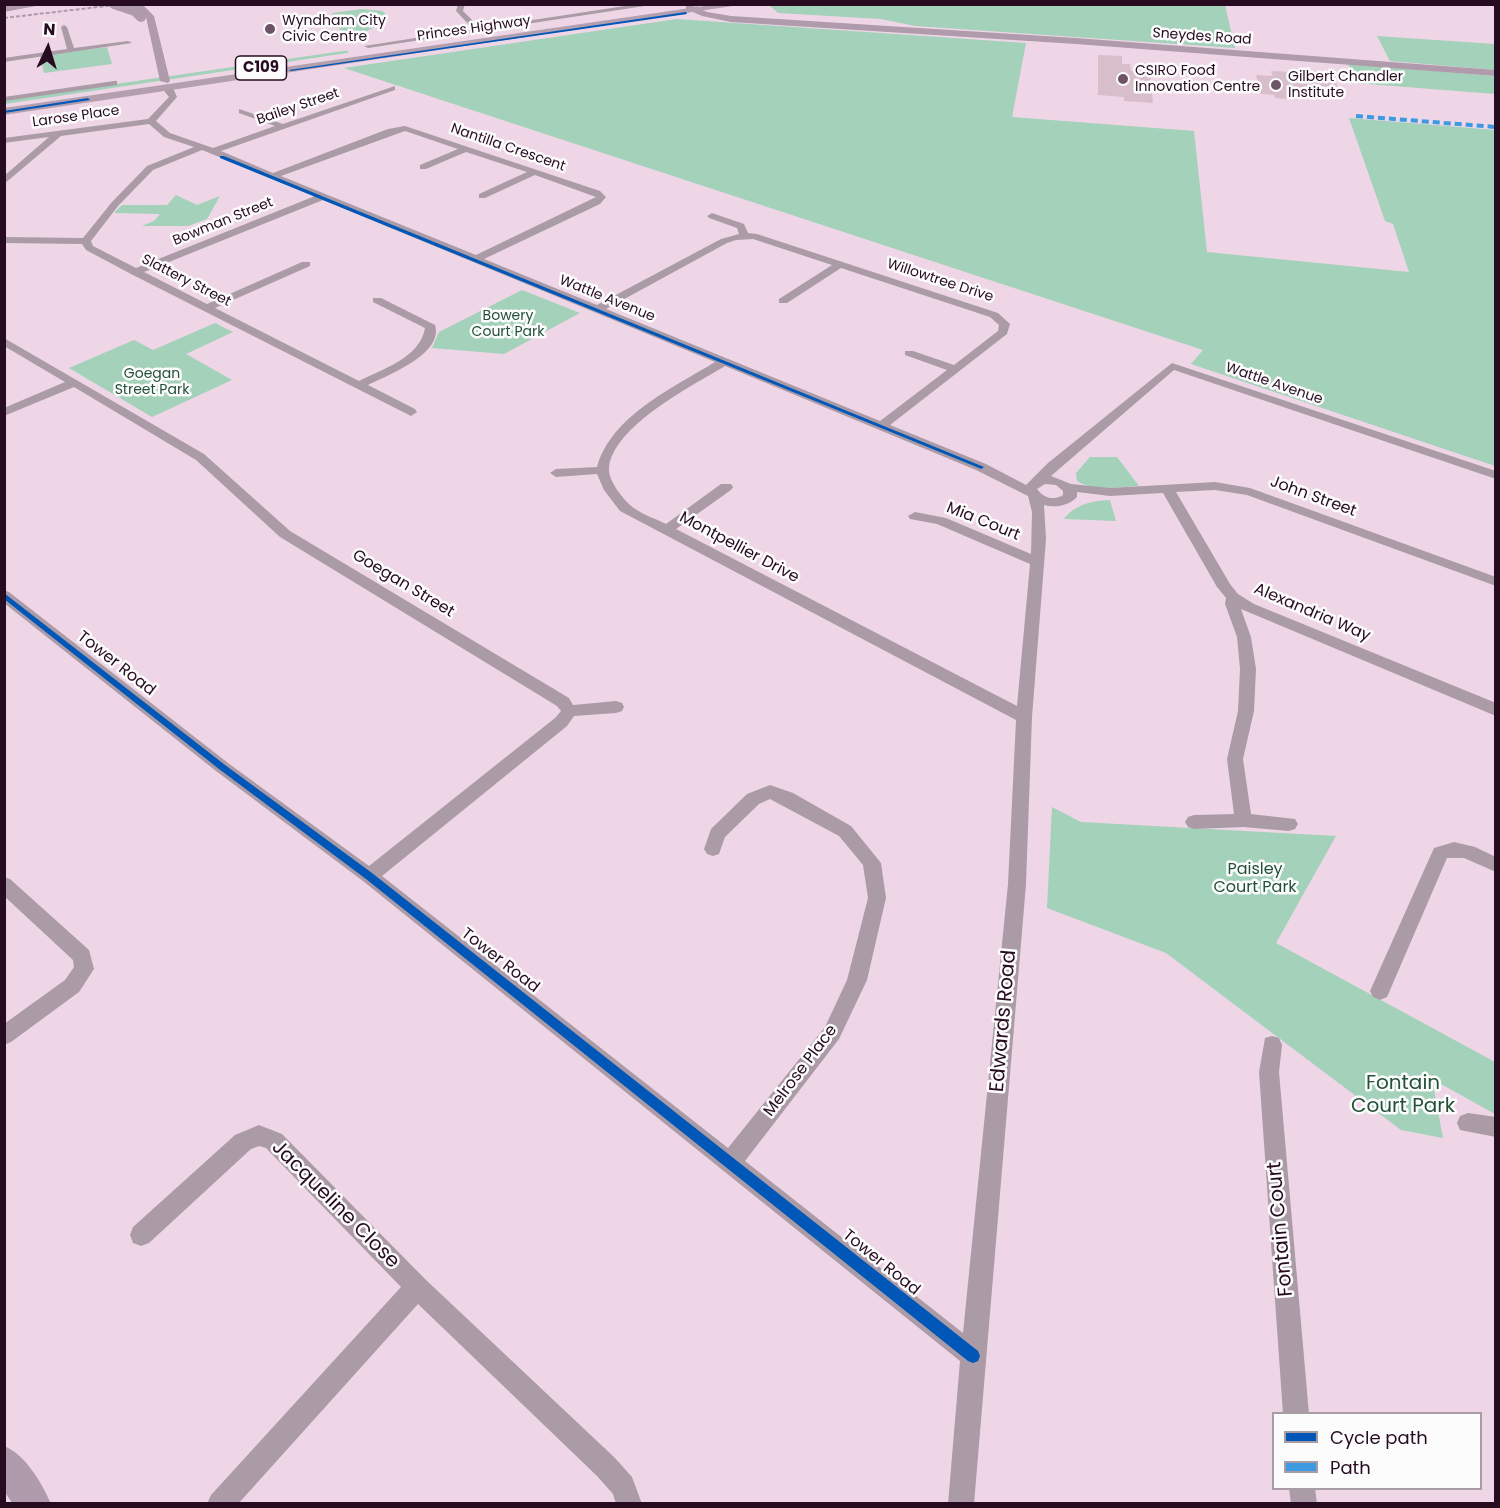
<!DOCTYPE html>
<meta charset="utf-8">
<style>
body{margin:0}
#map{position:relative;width:1500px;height:1508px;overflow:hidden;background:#eed6e7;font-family:Poppins,sans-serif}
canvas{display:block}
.frame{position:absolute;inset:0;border:6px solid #270c21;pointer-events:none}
.legend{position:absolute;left:1272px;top:1412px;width:210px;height:78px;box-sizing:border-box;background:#fcfcfc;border:2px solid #a79ca4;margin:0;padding:8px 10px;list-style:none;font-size:18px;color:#270c21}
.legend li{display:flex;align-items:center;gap:12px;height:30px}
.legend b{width:30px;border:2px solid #a79ca4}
.north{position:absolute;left:18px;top:18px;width:60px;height:60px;-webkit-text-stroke:4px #fcfcfc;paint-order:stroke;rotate:4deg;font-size:16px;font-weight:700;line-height:24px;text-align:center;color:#270c21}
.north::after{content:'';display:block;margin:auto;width:21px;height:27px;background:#270c21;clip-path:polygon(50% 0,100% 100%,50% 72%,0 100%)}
</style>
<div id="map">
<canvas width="1500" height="1508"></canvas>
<div class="frame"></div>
<ul class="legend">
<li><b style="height:8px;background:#0057b8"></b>Cycle path</li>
<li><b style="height:8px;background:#3d99e0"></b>Path</li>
</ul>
<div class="north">N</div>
</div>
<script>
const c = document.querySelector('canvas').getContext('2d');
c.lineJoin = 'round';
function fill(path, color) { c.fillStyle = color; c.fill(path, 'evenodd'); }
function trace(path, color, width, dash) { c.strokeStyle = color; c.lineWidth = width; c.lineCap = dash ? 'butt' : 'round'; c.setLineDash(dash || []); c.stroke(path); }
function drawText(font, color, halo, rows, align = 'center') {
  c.font = font + ' Poppins,sans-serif'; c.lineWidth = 5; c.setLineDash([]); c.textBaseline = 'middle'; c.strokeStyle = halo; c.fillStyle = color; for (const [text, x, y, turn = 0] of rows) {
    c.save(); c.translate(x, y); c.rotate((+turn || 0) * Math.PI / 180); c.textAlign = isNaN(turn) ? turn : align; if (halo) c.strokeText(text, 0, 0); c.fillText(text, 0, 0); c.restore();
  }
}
const green = new Path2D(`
 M769 5H1225L1235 48 915 26 881 19 778 13Z
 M362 9 382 11 387 15C377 29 363 34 346 35L339 28H334L330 23 336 21 332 13Z
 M677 19 1026 43 1012 117 1194 131 1207 252 1409 272 1393 224 1385 221 1349 118 1495 130V466L1191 364 1203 350 344 68Z
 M1377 36 1495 44V70L1390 61Z
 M107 47 112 64 44 73 40 56Z
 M343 51H349L347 53 5 104V100Z
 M1348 64 1495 76V94L1355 83Z
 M176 195 197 205 220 196 207 219 188 226H142L154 221 160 214 114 213 122 205H167Z
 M522 290 580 313 504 354 432 348 439 332Z
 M215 323 233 332 186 354 232 380 152 417 69 368 134 340 153 350Z
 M1090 457H1117L1139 486C1118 487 1095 492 1077 481L1076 473Z
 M1110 500 1116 521 1064 519C1075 504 1093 501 1110 500Z
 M1052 807 1081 822 1336 836 1276 943 1495 1062V1114L1432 1079 1443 1138 1401 1130 1166 953 1047 908Z`);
const building = new Path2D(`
 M1098 55 1122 56V64H1130L1131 71 1150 73 1153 103 1124 101V97L1098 95Z
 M1292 68 1333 74 1340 93 1295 90 1298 100 1275 98 1274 95 1261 94 1256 75 1273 76 1271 71 1293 72Z`);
const minor = new Path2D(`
 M458 4H465L463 11 480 28 638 4H658L368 48 364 46 473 29 456 11Z
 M691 4H700V5L697 7Z
 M64 25 67 27 74 48 128 41 132 43 4 62V58L67 49 61 27Z
 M114 81H117V85L4 101V97Z
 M165 85 173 88 177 97 156 121 170 133 213 148 275 126 239 113V109L283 124 395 86V90L221 151 273 173 388 129 405 126 600 191 606 197 600 204 484 259 597 305 721 239 739 234 737 228 709 218 707 216 712 213 744 224 748 233 757 234 998 313 1010 324 1007 334 890 425 986 464 1026 485 1048 463 1172 363 1496 471V479L1174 370 1051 476 1071 484 1110 488 1215 482 1250 488 1496 577V586L1247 495 1215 490 1176 492 1230 584 1238 594 1254 604 1496 703V716L1241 609 1251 637 1256 669 1254 711 1243 759 1251 814 1295 819 1298 824 1295 829 1289 831 1243 827 1194 829 1188 827 1185 822 1188 817 1194 815 1234 814 1227 759 1238 711 1240 669 1237 637 1225 604 1226 598 1217 587 1163 493 1110 496 1077 492V497C1068 506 1056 508 1044 505L1046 539 1032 717 1026 884 974 1504H948L960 1361 363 881 216 771 4 603V590L9 592 228 763 369 866 555 718 561 711 557 706 280 537 196 460 74 387 4 416V408L65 382 4 346V338L204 454 290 531 569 698 573 705 616 701 622 703 624 707 622 711 616 713 574 716 567 726 382 876 728 1148 825 1027 847 980 868 898 863 865 839 836 770 799 759 804 725 837 719 854 713 856 707 854 704 849 711 829 747 794 770 785 793 793 851 826 881 863 886 898 867 980 839 1039 745 1161 963 1333 1008 884 1016 720 620 511 604 490 597 474 556 477 550 473 556 469 597 467C612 415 673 388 715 362L323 200 144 272 207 304 302 262H310V266L215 308 359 381C382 369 420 358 425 328L373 302V298H381L435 325C444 354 388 375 368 385L415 409 417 412 411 416 131 274 86 250 82 244 4 243V237L83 238 112 202 147 166 194 147 164 137 149 124 61 136 4 184V176L49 137 4 143V138L148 119 169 97 161 87ZM405 131 458 149 420 165V169H426L466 152 527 172 479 194V198H485L535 175 596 197 476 255 281 176ZM202 150 315 196 136 268 93 246 91 241 118 206 153 170ZM753 239 832 265 779 299V303H787L841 268 990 317 999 325 998 331 954 365 913 351H905V355L947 370 880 421 606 309 727 243 736 240ZM725 366 976 470 1028 496 1032 512 1031 554 946 518 915 512 908 516 910 519 937 524 1030 564 1017 706 676 529 731 490 733 487 731 484H721L666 524C654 518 638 513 629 504 621 496 608 480 609 468 613 426 692 386 725 366ZM1045 484 1056 485 1063 491V495C1053 501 1044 498 1037 489Z
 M1454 842 1475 847 1496 857V872L1464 858H1447L1387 997 1380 1000 1373 997 1370 991 1434 848Z
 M4 877 10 879 89 950 94 969 79 992 11 1042 4 1045V1024L65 980 74 967 73 960 4 896Z
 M1272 1036 1279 1038 1282 1045 1279 1072 1309 1414H1283L1259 1072 1265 1038Z
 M1468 1113 1496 1117V1137L1460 1130 1457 1123 1460 1116Z
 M259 1125 282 1134 425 1279 615 1458 632 1477 642 1504H616L613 1494 597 1476 418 1304 238 1504H207L211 1495 401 1287 266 1148 259 1146 251 1149 149 1243 141 1246 133 1243 130 1235 133 1227 235 1135Z
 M1289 1488H1315L1317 1504H1291Z`);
const major = new Path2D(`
 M19 4H46L4 12V6Z
 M127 4 144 6 154 16 170 81 168 83 160 81 146 17Z
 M689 4 707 12 731 16 1076 38 1496 70V76L1076 44 731 22 702 16 686 9V5Z
 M4 1446C25 1454 42 1483 51 1504H13L4 1491Z`);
const highway = new Path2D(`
 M718 4H746L4 115V108Z`);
const rail = new Path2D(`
 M4 18 124 4`);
const majorBridge = new Path2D(`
 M114 4 135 11 141 17`);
const quiet = new Path2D(`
 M1356 116 1496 127`);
const cycleway = new Path2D(`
 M686 12 687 14 291 71 289 70Z
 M88 98 90 100 4 113V111Z
 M220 156H224L984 467 981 469 979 468 220 158Z
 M4 593 225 765 372 873 978 1351 980 1356 978 1361 973 1363 968 1361 366 879 219 769 4 599Z`);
const markers = [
 [270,29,6,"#6d5366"],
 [1123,79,6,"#6d5366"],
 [1276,85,6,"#6d5366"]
];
const farPoinames = [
 ["Wyndham City",282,21],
 ["Civic Centre",282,37],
 ["CSIRO Foođ",1135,71],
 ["Innovation Centre",1135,87],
 ["Gilbert Chandler",1288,77],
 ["Institute",1288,93]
];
const farStreetnames = [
 ["Princes Highway",474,29,-8],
 ["Sneydes Road",1202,37,4],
 ["Bailey Street",298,107,-19],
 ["Larose Place",76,117,-8],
 ["Nantilla Crescent",508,148,19],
 ["Bowman Street",223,222,-22],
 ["Slattery Street",186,281,27],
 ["Willowtree Drive",940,281,18],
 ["Wattle Avenue",607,299,22],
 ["Wattle Avenue",1274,384,19]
];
const farParknames = [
 ["Bowery",508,316],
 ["Court Park",508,332],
 ["Goegan",152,374],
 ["Street Park",152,390]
];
const shields = [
 [261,68,51]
];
const shieldNames = [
 ["C109",261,68]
];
const streetNames = [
 ["John Street",1313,497,20],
 ["Mia Court",983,522,22],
 ["Montpellier Drive",739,548,28],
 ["Goegan Street",403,584,31],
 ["Alexandria Way",1312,613,23],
 ["Tower Road",116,664,38],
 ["Tower Road",500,961,38],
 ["Melrose Place",801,1071,-53],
 ["Tower Road",881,1263,39]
];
const parkNames = [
 ["Paisley",1255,870],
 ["Court Park",1255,888]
];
const nearStreetnames = [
 ["Edwards Road",1004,1021,-85],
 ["Jacqueline Close",335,1205,45],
 ["Fontain Court",1281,1229,-95]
];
const nearParknames = [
 ["Fontain",1403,1084],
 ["Court Park",1403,1107]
];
fill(green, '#a3d1b9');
fill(building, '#d8bdca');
fill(minor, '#aa9ba6');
fill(major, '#af9bab');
fill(highway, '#b49faf');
trace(rail, '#ad9ca7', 2, [4, 2]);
trace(majorBridge, '#af9bab', 10);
trace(quiet, '#3d99e0', 4, [7, 4]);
fill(cycleway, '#0057b8');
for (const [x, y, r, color] of markers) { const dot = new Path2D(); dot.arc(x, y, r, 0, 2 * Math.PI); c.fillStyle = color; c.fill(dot); trace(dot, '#fcfcfc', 2); }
drawText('14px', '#270c21', '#fcfcfc', farPoinames, 'left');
drawText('14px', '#270c21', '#fcfcfc', farStreetnames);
drawText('14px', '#235137', '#fcfcfc', farParknames);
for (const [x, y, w] of shields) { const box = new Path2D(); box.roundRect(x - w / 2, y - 12, w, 24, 4.5); c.fillStyle = '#fcfcfc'; c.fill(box); trace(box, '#270c21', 1.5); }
drawText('bold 15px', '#270c21', null, shieldNames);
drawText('16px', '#270c21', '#fcfcfc', streetNames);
drawText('16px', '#235137', '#fcfcfc', parkNames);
drawText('20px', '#270c21', '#fcfcfc', nearStreetnames);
drawText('20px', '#235137', '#fcfcfc', nearParknames);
</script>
